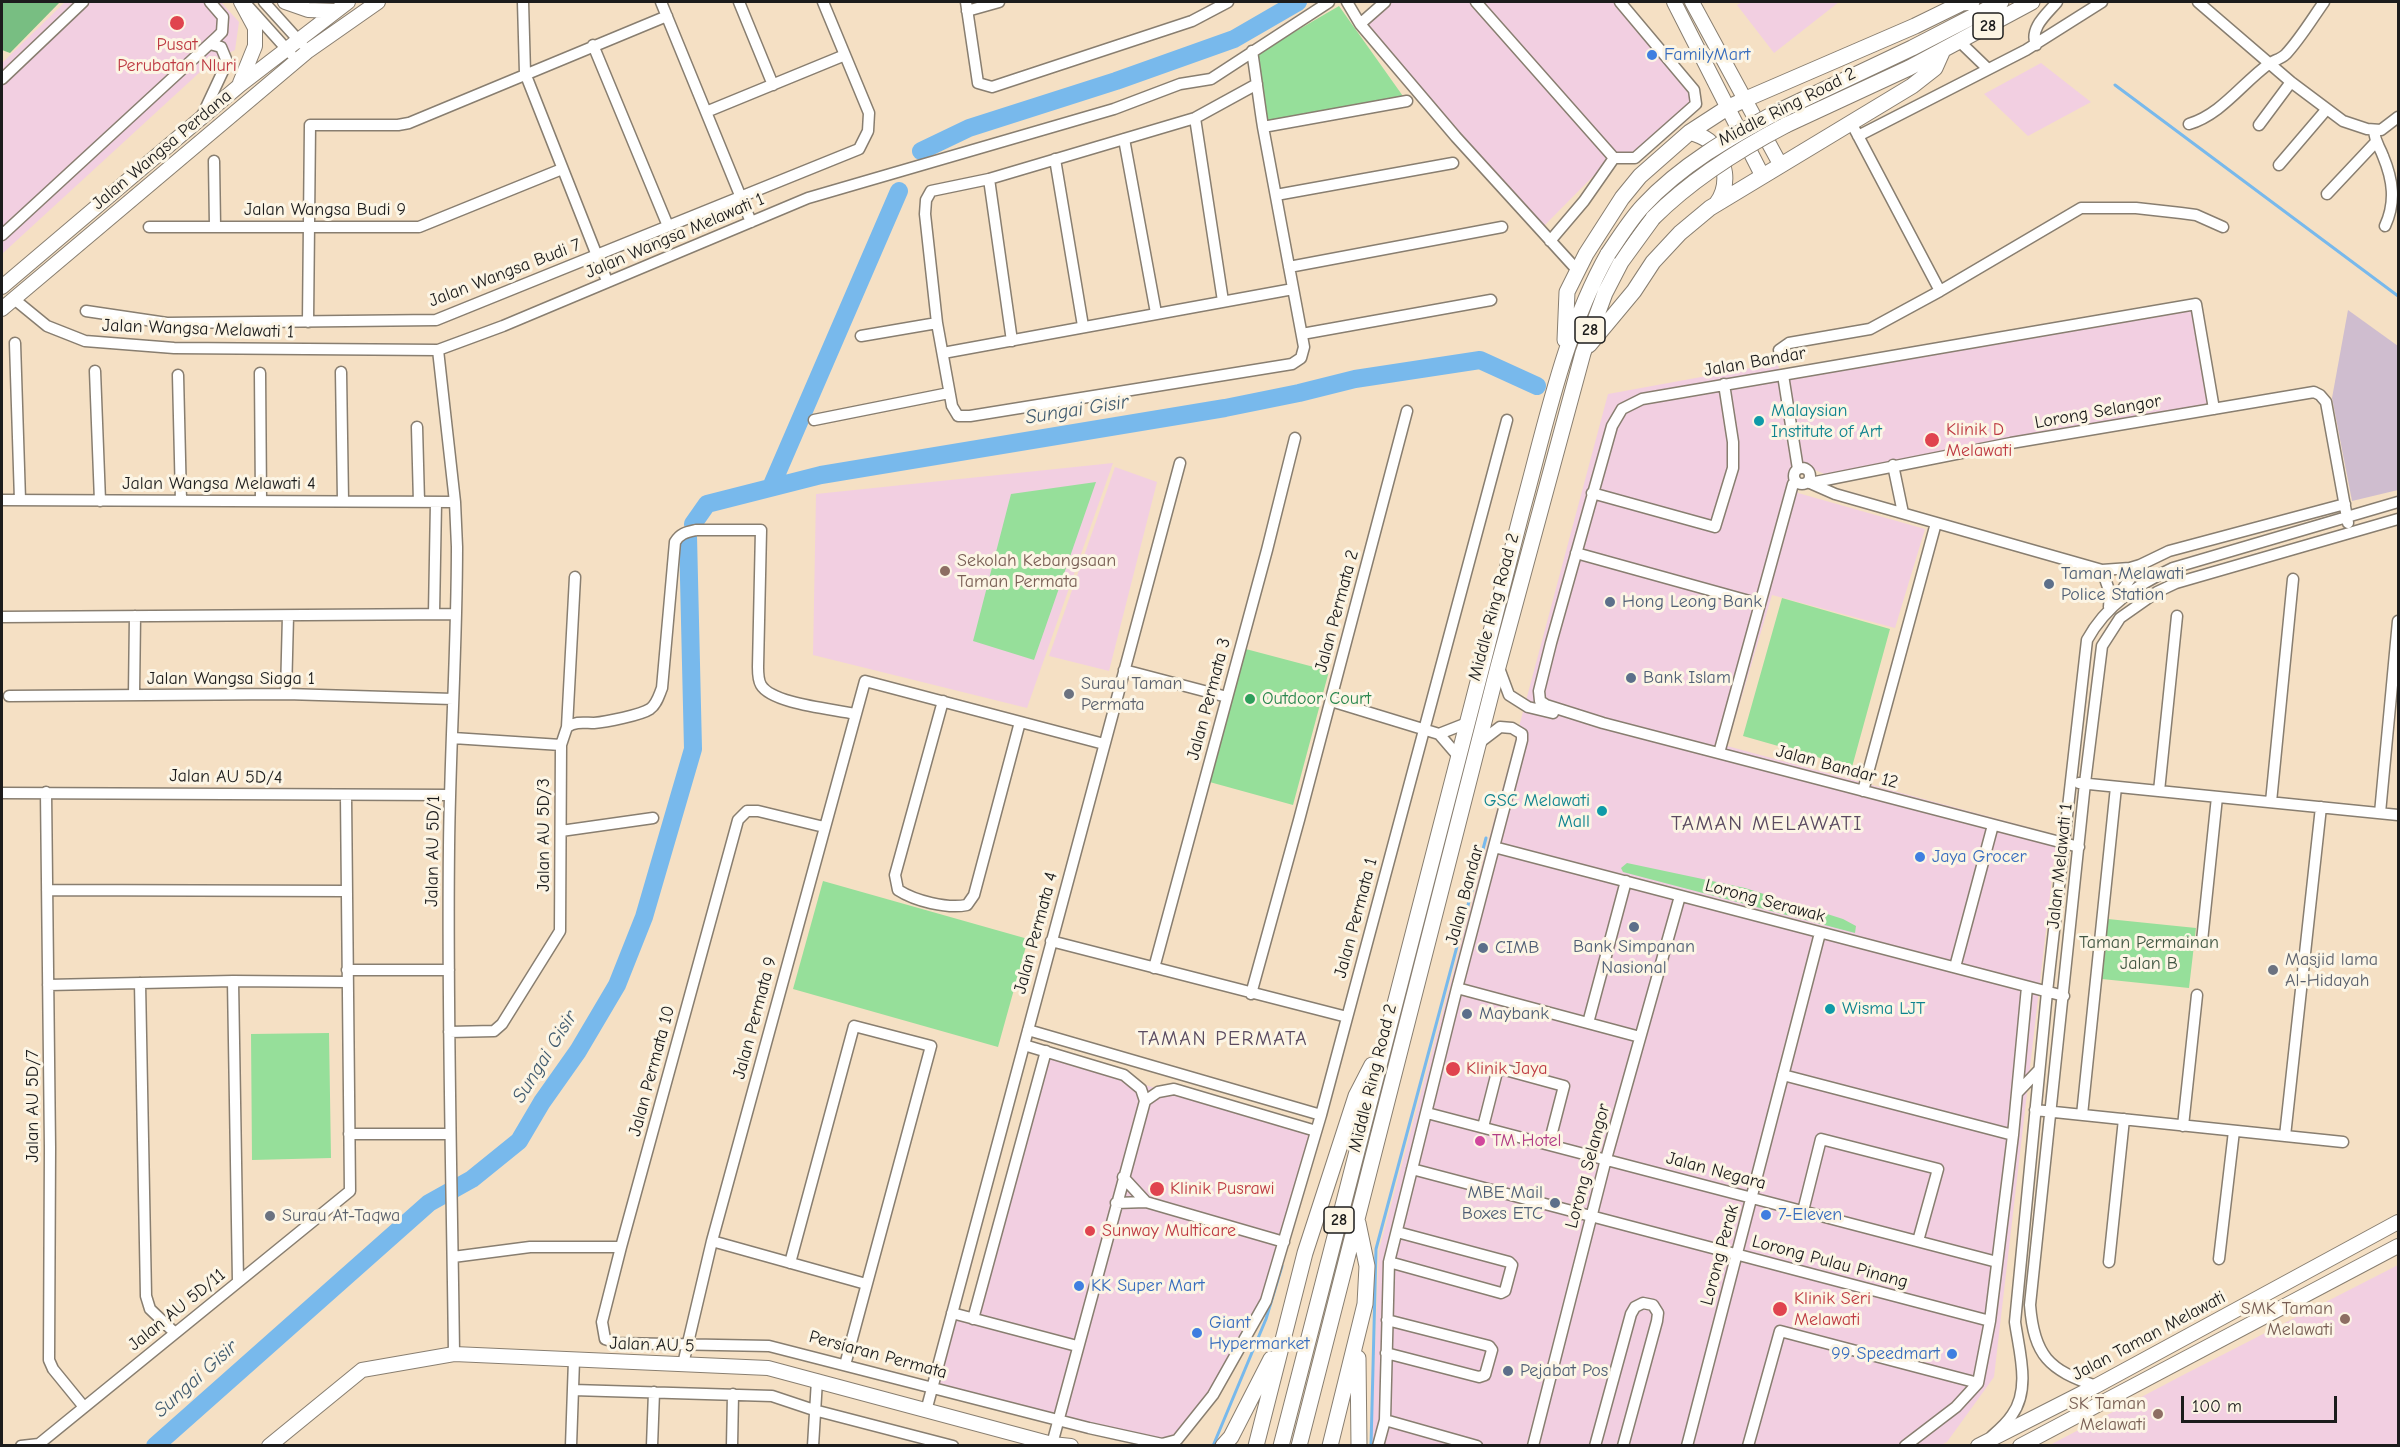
<!DOCTYPE html>
<style>
body{margin:0}
#map{position:relative;width:2400px;height:1447px;overflow:hidden;background:#f5e0c4;font-family:"Comic Neue",sans-serif}
canvas{display:block}
.frame{position:absolute;inset:0;border:3px solid #1c1c1c;pointer-events:none}
.scale{position:absolute;left:2181px;top:1396px;width:156px;height:27px;box-sizing:border-box;border:3px solid #1c1c1c;border-top:0;padding-left:8px;font-size:18px;line-height:21px;white-space:nowrap;color:#1c1c1c;-webkit-text-stroke:4px #fcf5e5;paint-order:stroke}
</style>
<div id="map">
<canvas width="2400" height="1447"></canvas>
<div class="frame"></div>
<div class="scale">100 m</div>
</div>
<script>
const c = document.querySelector('canvas').getContext('2d');
c.lineJoin = 'round';
function fill(path, color) { c.fillStyle = color; c.fill(path, 'evenodd'); }
function trace(path, color, width, dash) { c.strokeStyle = color; c.lineWidth = width; c.lineCap = dash ? 'butt' : 'round'; c.setLineDash(dash || []); c.stroke(path); }
function drawText(font, color, halo, rows, align = 'center') {
  c.font = font + ' "Comic Neue",sans-serif'; c.lineWidth = 6; c.setLineDash([]); c.textBaseline = 'middle'; c.strokeStyle = halo; c.fillStyle = color; for (const [text, x, y, turn = 0] of rows) {
    c.save(); c.translate(x, y); c.rotate((+turn || 0) * Math.PI / 180); c.textAlign = isNaN(turn) ? turn : align; if (halo) c.strokeText(text, 0, 0); c.fillText(text, 0, 0); c.restore();
  }
}
const built = new Path2D(`
 M65 2H221L239 22 235 50 212 61 2 254V61L3 62Z
 M1392 2H1614L1690 92 1691 102 1634 154H1615L1543 227 1365 25Z
 M1742 2H1839L1774 53 1737 5Z
 M2041 63 2091 102 2028 136 1984 94Z
 M2193 308 2210 406 1829 476 1801 464 1788 378Z
 M1778 363 1798 493 1925 529 1895 628 1772 595 1727 746 2057 835 1994 1377 1947 1442 1941 1445 1371 1446 1379 1250 1608 394Z
 M1113 463 1027 708 813 655 816 494Z
 M1115 467 1157 482 1109 671 1049 656Z
 M1048 1057 1311 1133 1262 1300 1210 1392 1174 1437 1161 1439 937 1386 954 1318 975 1324Z
 M2398 1265V1445H2050L2185 1374Z`);
const industrial = new Path2D(`
 M2348 310 2398 346V490L2352 501 2332 398Z`);
const green = new Path2D(`
 M1339 6 1405 99 1266 125 1253 56Z
 M1096 482 1034 660 973 641 1011 494Z
 M1782 598 1890 629 1852 767 1743 736Z
 M1242 648 1329 671 1293 805 1206 781Z
 M1627 863 1745 888 1843 919 1856 926 1855 933 1623 872 1621 868Z
 M823 881 1028 939 998 1047 793 989Z
 M2108 919 2196 928 2189 988 2102 979Z
 M329 1033 331 1158 252 1160 251 1034Z`);
const forest = new Path2D(`
 M2 2H60L10 53 2 50Z`);
const stream = new Path2D(`
 M2115 85 2398 296
 M1213 1446 1266 1319 1282 1266
 M1371 1446 1376 1249 1486 838`);
const river = new Path2D(`
 M921 151 969 128 1116 81 1234 39 1298 2
 M771 487 899 191
 M693 524 707 504 821 475 1225 408 1299 393 1355 379 1480 360 1537 386
 M155 1446 429 1203 472 1179 519 1141 542 1102 578 1051 617 985 644 917 693 749 688 536`);
const minor = new Path2D(`
 M264 2 302 44
 M523 2 525 73 607 281
 M661 2 751 222
 M739 2 773 85
 M966 2 978 83 992 87 1192 21 1228 2
 M1347 2 1360 24 1456 137 1578 271
 M1476 2 1614 158
 M2198 2 2291 82 2343 121 2367 129 2381 130 2398 117
 M247 5 291 54
 M967 11 999 2
 M1360 24 1385 2
 M1959 41 1988 69
 M593 45 668 226
 M2036 45C2029 28 2047 14 2057 2
 M1252 51C1256 76 1259 102 1263 127L1304 347 1301 358 1292 364 970 416H958L952 406 937 323 925 214 926 200 931 191 989 179 1195 118 1257 84
 M2 79 83 2
 M706 112 845 55
 M201 118 223 71 226 59 221 47 210 44
 M1195 118 1223 301
 M2189 124C2222 114 2242 83 2270 63 2275 60 2281 59 2286 54 2300 39 2312 19 2324 2
 M2259 125 2291 82
 M1263 127 1407 101
 M1855 130 1940 291
 M2374 130C2375 143 2379 145 2383 156 2393 180 2396 202 2385 226
 M1858 136 2026 50 2102 2
 M1124 139 1156 313
 M1614 158H1635L1696 104 1694 90 1620 2
 M1055 159 1083 326
 M214 161 215 226
 M2279 165 2326 110
 M989 179 1012 341
 M2327 194 2375 143
 M1276 195 1453 163
 M149 227H419L562 169
 M2 235 216 38 222 32 223 17 210 2
 M1550 241 1584 201 1614 158
 M1289 267 1502 227
 M14 299 47 326 85 341 174 348 438 350 503 326 808 198 1114 109 1180 84 1211 79 1329 2
 M86 311 167 323 436 320 859 149 868 131 869 113 823 2
 M308 322 310 125H398L409 123 667 16
 M1302 334 1491 300
 M861 336 937 323
 M15 343 20 500
 M438 350 455 502 457 547C457 647 450 747 449 847 447 1016 452 1185 454 1354
 M1779 350 1789 343 1870 329 1940 291 2081 208H2136L2181 213 2196 215 2223 227
 M943 353 1293 289
 M95 371 100 501
 M341 372 343 501
 M260 373 261 501
 M178 375 181 501
 M1783 375 1798 469
 M814 420 949 393
 M417 427 419 502
 M1893 465 1903 513
 M1794 476a8 8 0 1 1 16 0a8 8 0 1 1-16 0Z
 M1810 483 2011 443 2314 392 2320 395 2326 402 2348 523
 M1810 483 1835 494 2102 570 2130 568 2140 565
 M1592 493 1715 527 1733 468V442L1724 384
 M2 500 455 502
 M1576 553 1760 604
 M2102 570 2110 593 2109 607
 M2114 601 2140 565 2169 551 2345 504
 M434 614 436 502
 M2 617 456 614
 M1499 668 1509 695 1528 707 1553 713
 M1124 670 1227 697
 M286 694 288 616
 M134 695 135 616
 M9 696 286 694 453 699
 M943 701 895 875 898 890C915 901 947 909 967 905L974 895 1020 722
 M1331 701 1439 734
 M567 727C576 721 584 723 594 723 606 722 641 715 650 709 657 704 659 695 662 688L675 542C680 533 687 532 696 530H761L758 667C758 673 758 680 761 685 772 704 834 709 855 714
 M1439 734 1467 723
 M1439 734 1458 756
 M453 738 561 745
 M1719 753 1793 484 1796 481
 M2079 783 2398 815
 M1863 791 1936 523
 M2159 791 2177 616
 M46 792 50 1148 49 1360 53 1369 84 1407
 M2 793 450 795
 M2271 802 2293 579
 M2380 813 2398 621
 M824 827 758 811H747L738 820 621 1247 602 1322 605 1339 617 1343 769 1346 1089 1428 1162 1444 1177 1440 1213 1395 1266 1301 1321 1115 1507 420
 M561 831 653 818
 M1494 847 2064 996
 M2079 847 1603 723 1546 705 1540 701 1539 691 1551 643 1612 426 1622 409 1642 399 2196 304 2214 409
 M47 890 346 891
 M1051 941 1347 1017
 M2202 941 2217 797
 M1955 967 1993 825
 M1154 968 1267 550 1295 438
 M347 970H449
 M233 981 238 1282
 M140 983 146 1296 150 1309 175 1333
 M48 985 233 981 347 982
 M1457 988 1640 1037
 M1251 994 1299 820 1407 411
 M1588 1023 1626 881
 M1028 1030 1321 1115
 M449 1032 494 1031 502 1024 560 931 561 745 567 727 575 577
 M1024 1045 1124 1075 1141 1089 1145 1101 1052 1444
 M1783 1075 2013 1135
 M2017 1093 2039 1070
 M1145 1101 1158 1092 1174 1089 1316 1131
 M2035 1110 2343 1142
 M1427 1113 1997 1262
 M2082 1115 2116 787
 M2183 1126 2197 995
 M1483 1127 1498 1068 1564 1086 1549 1144
 M349 1134H449
 M2285 1136 2321 807
 M1412 1169 1990 1321
 M1123 1177 1146 1202
 M1116 1203 1146 1202 1284 1242
 M1803 1211 1821 1139 1938 1169 1918 1241
 M712 1241 866 1284
 M453 1257 530 1247H621
 M2219 1259 2234 1131
 M1389 1262 1501 1293 1505 1291 1512 1265 1509 1262 1397 1232
 M2109 1262 2124 1119
 M790 1263 854 1026 931 1046 845 1365
 M952 1313 1077 1346
 M973 1319 1046 1051
 M1386 1353 1479 1377 1485 1375 1492 1350 1489 1346 1387 1320
 M683 1364 712 1241 865 681 1104 744
 M2096 1386C2049 1370 2034 1356 2030 1305L2085 783 2102 646 2120 618 2157 592 2176 583 2398 519
 M573 1390 772 1396 814 1410 953 1446
 M926 1411 1180 463
 M1385 1420 1477 1446
 M1992 1436C1999 1430 2007 1423 2012 1415 2031 1389 2019 1351 2015 1322L2047 992 2087 640C2106 605 2137 585 2173 568L2398 502
 M21 1446 39 1444 350 1191 346 796
 M571 1446 574 1360
 M652 1446 654 1392
 M732 1446 733 1394
 M813 1446 817 1380
 M1378 1446 1385 1420 1389 1262 1457 988 1522 740V734L1512 728 1500 727 1479 743
 M1533 1446 1606 1159 1680 896
 M1595 1446 1631 1314 1635 1307 1643 1303 1653 1305 1658 1313 1657 1321 1623 1446
 M1687 1446 1820 933
 M1748 1446 1780 1331 1978 1383
 M1905 1446 1956 1407 1978 1383 1990 1321 2013 1135 2027 987`);
const major = new Path2D(`
 M285 2 308 10 336 11
 M1674 2 1762 175
 M1692 2 1780 164
 M240 83 255 46V28L241 2
 M2 287 240 85 348 2
 M2 309 308 51 378 2
 M269 1446 362 1370 454 1354 768 1368 1052 1444 1071 1446
 M1978 1446 2096 1386 2398 1222
 M2020 1446 2398 1246`);
const highway = new Path2D(`
 M1779 111 1912 48 2001 2
 M1786 125 1909 68 2032 2
 M1690 132C1697 135 1706 137 1711 143 1726 160 1730 185 1717 203
 M1565 340 1567 292 1586 254 1622 198 1640 176 1690 132 1727 108 1746 99 1915 26 1962 3 1972 2
 M1589 345 1634 291 1653 262 1680 233 1710 208 1912 86 1935 68 1943 50
 M1358 1358 1359 1446
 M1223 1446 1231 1437 1271 1359
 M1256 1446 1305 1253 1356 1096 1372 1065
 M1281 1446 1522 511C1546 424 1564 332 1608 254
 M1299 1446 1498 667 1583 353 1605 293 1621 262 1653 218
 M1330 1446 1365 1304 1367 1266 1358 1223`);
const highwayBridge = new Path2D(`
 M1653 218C1692 179 1738 150 1786 125
 M1608 254C1619 238 1630 220 1643 206 1681 165 1730 137 1779 111`);
const markers = [
 [177,23,8,"#e0444e"],
 [1652,55,6,"#3f7fe0"],
 [1759,421,6,"#0f9aa8"],
 [1932,440,8,"#e0444e"],
 [945,571,6,"#8d6e63"],
 [2049,584,6,"#5c6f8a"],
 [1610,602,6,"#5c6f8a"],
 [1631,678,6,"#5c6f8a"],
 [1069,694,6,"#6b7280"],
 [1250,699,6,"#2e9e5b"],
 [1602,811,6,"#0f9aa8"],
 [1920,857,6,"#3f7fe0"],
 [1634,927,6,"#5c6f8a"],
 [1483,948,6,"#5c6f8a"],
 [2273,970,6,"#6b7280"],
 [1830,1009,6,"#0f9aa8"],
 [1467,1014,6,"#5c6f8a"],
 [1453,1069,8,"#e0444e"],
 [1480,1141,6,"#d1479c"],
 [1157,1189,8,"#e0444e"],
 [1555,1203,6,"#5c6f8a"],
 [1766,1215,6,"#3f7fe0"],
 [270,1216,6,"#6b7280"],
 [1090,1231,6,"#e0444e"],
 [1079,1286,6,"#3f7fe0"],
 [1780,1309,8,"#e0444e"],
 [2345,1319,6,"#8d6e63"],
 [1197,1333,6,"#3f7fe0"],
 [1952,1354,6,"#3f7fe0"],
 [1508,1371,6,"#5c6f8a"],
 [2158,1414,6,"#8d6e63"]
];
const shields = [
 [1988,26,30],
 [1590,330,30],
 [1339,1220,30]
];
const shieldNames = [
 ["28",1988,26],
 ["28",1590,330],
 ["28",1339,1220]
];
const healthNames = [
 ["Pusat",177,45,"center"],
 ["Perubatan Nluri",177,66,"center"],
 ["Klinik D",1946,430],
 ["Melawati",1946,451],
 ["Klinik Jaya",1466,1069],
 ["Klinik Pusrawi",1170,1189],
 ["Sunway Multicare",1102,1231],
 ["Klinik Seri",1794,1299],
 ["Melawati",1794,1320]
];
const shopNames = [
 ["FamilyMart",1664,55],
 ["Jaya Grocer",1932,857],
 ["7-Eleven",1778,1215],
 ["KK Super Mart",1091,1286],
 ["Giant",1209,1323],
 ["Hypermarket",1209,1344],
 ["99 Speedmart",1940,1354,"right"]
];
const streetNames = [
 ["Middle Ring Road 2",1787,107,-27],
 ["Jalan Wangsa Perdana",162,150,-40],
 ["Jalan Wangsa Budi 9",325,210],
 ["Jalan Wangsa Melawati 1",675,236,-23],
 ["Jalan Wangsa Budi 7",505,273,-21],
 ["Jalan Wangsa Melawati 1",198,329,2],
 ["Jalan Bandar",1755,362,-10],
 ["Lorong Selangor",2098,412,-10],
 ["Jalan Wangsa Melawati 4",219,484],
 ["Middle Ring Road 2",1494,607,-75],
 ["Jalan Permata 2",1337,611,-75],
 ["Jalan Wangsa Siaga 1",231,679],
 ["Jalan Permata 3",1209,699,-75],
 ["Jalan Bandar 12",1837,767,15],
 ["Jalan AU 5D/4",226,777,1],
 ["Jalan AU 5D/3",544,835,-90],
 ["Jalan AU 5D/1",433,851,-89],
 ["Jalan Melawati 1",2060,866,-84],
 ["Jalan Bandar",1465,895,-75],
 ["Lorong Serawak",1765,901,15],
 ["Jalan Permata 1",1356,918,-75],
 ["Jalan Permata 4",1036,933,-75],
 ["Jalan Permata 9",755,1018,-75],
 ["Jalan Permata 10",652,1071,-75],
 ["Middle Ring Road 2",1373,1078,-76],
 ["Jalan AU 5D/7",33,1106,-90],
 ["Lorong Selangor",1588,1166,-75],
 ["Jalan Negara",1716,1171,15],
 ["Lorong Perak",1720,1255,-75],
 ["Lorong Pulau Pinang",1830,1262,15],
 ["Jalan AU 5D/11",177,1310,-39],
 ["Jalan Taman Melawati",2149,1336,-28],
 ["Jalan AU 5",652,1345,2],
 ["Persiaran Permata",878,1355,15]
];
const cultureNames = [
 ["Malaysian",1771,411],
 ["Institute of Art",1771,432],
 ["GSC Melawati",1590,801,"right"],
 ["Mall",1590,822,"right"],
 ["Wisma LJT",1842,1009]
];
const educationNames = [
 ["Sekolah Kebangsaan",957,561,"left"],
 ["Taman Permata",957,582,"left"],
 ["SMK Taman",2333,1309],
 ["Melawati",2333,1330],
 ["SK Taman",2146,1404],
 ["Melawati",2146,1425]
];
const serviceNames = [
 ["Taman Melawati",2061,574],
 ["Police Station",2061,595],
 ["Hong Leong Bank",1622,602],
 ["Bank Islam",1643,678],
 ["Bank Simpanan",1634,947,"center"],
 ["Nasional",1634,968,"center"],
 ["CIMB",1495,948],
 ["Maybank",1479,1014],
 ["MBE Mail",1543,1193,"right"],
 ["Boxes ETC",1543,1214,"right"],
 ["Pejabat Pos",1520,1371]
];
const worshipNames = [
 ["Surau Taman",1081,684],
 ["Permata",1081,705],
 ["Masjid lama",2285,960],
 ["Al-Hidayah",2285,981],
 ["Surau At-Taqwa",282,1216]
];
const leisureNames = [
 ["Outdoor Court",1262,699]
];
const parkNames = [
 ["Taman Permainan",2149,943],
 ["Jalan B",2149,964]
];
const hotelNames = [
 ["TM Hotel",1492,1141]
];
const waterNames = [
 ["Sungai Gisir",1077,410,-9],
 ["Sungai Gisir",545,1057,-58],
 ["Sungai Gisir",196,1379,-42]
];
const neighbourhoodNames = [
 ["TAMAN PERMATA",1223,1039]
];
const quarterNames = [
 ["TAMAN MELAWATI",1767,824]
];
fill(built, '#f2cfe1');
fill(industrial, '#cfbdcf');
fill(green, '#96df9a');
fill(forest, '#78be82');
trace(stream, '#78b9ec', 3);
trace(river, '#78b9ec', 18);
trace(minor, '#887e70', 13);
trace(major, '#887e70', 16);
trace(highway, '#887e70', 17);
trace(minor, '#fff', 10);
trace(major, '#fff', 14);
trace(highway, '#fff', 15);
trace(highwayBridge, '#887e70', 17, []);
trace(highwayBridge, '#fff', 15);
for (const [x, y, r, color] of markers) { const dot = new Path2D(); dot.arc(x, y, r, 0, 2 * Math.PI); c.fillStyle = color; c.fill(dot); trace(dot, '#fcf5e5', 2); }
for (const [x, y, w] of shields) { const box = new Path2D(); box.roundRect(x - w / 2, y - 13, w, 26, 4.5); c.fillStyle = '#fcf5e5'; c.fill(box); trace(box, '#1c1c1c', 1.5); }
drawText('bold 16px', '#1c1c1c', null, shieldNames);
drawText('18px', '#be3a42', '#fcf5e5', healthNames, 'left');
drawText('18px', '#366cbe', '#fcf5e5', shopNames, 'left');
drawText('18px', '#1c1c1c', '#fcf5e5', streetNames);
drawText('18px', '#0d838f', '#fcf5e5', cultureNames, 'left');
drawText('18px', '#785e54', '#fcf5e5', educationNames, 'right');
drawText('18px', '#4e5e75', '#fcf5e5', serviceNames, 'left');
drawText('18px', '#5b616d', '#fcf5e5', worshipNames, 'left');
drawText('18px', '#27864d', '#fcf5e5', leisureNames, 'left');
drawText('18px', '#415642', '#fcf5e5', parkNames);
drawText('18px', '#b23c85', '#fcf5e5', hotelNames, 'left');
drawText('italic 20px', '#415b6f', '#fcf5e5', waterNames);
c.letterSpacing = '1.5px';
drawText('20px', '#5a4a60', '#fcf5e5', neighbourhoodNames);
c.letterSpacing = '0px';
c.letterSpacing = '1.5px';
drawText('21px', '#5a4a60', '#fcf5e5', quarterNames);
c.letterSpacing = '0px';
</script>
